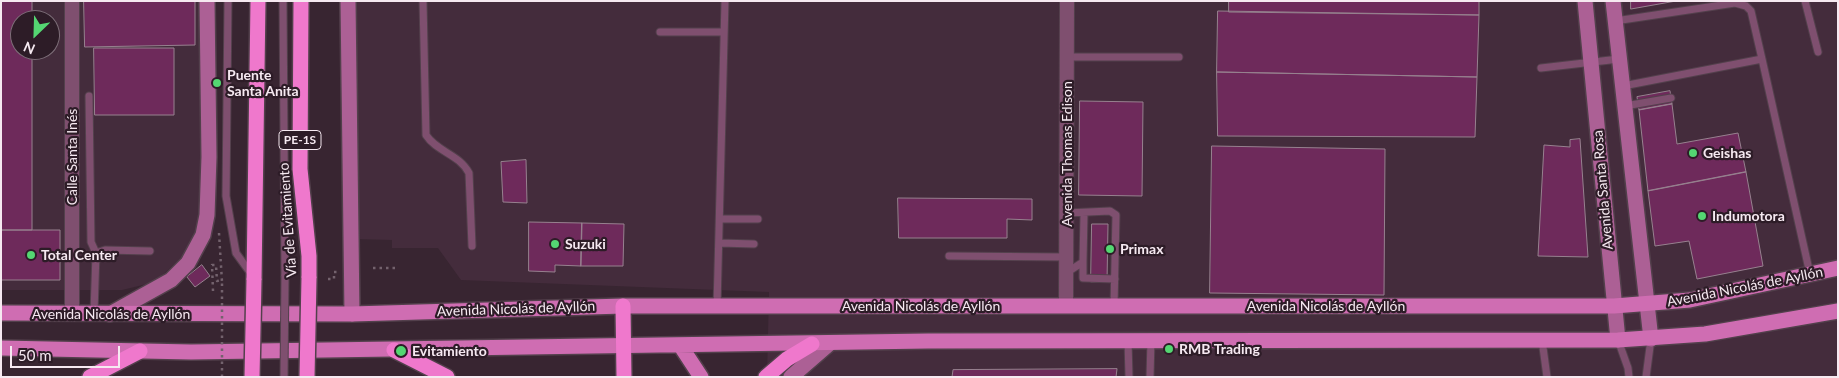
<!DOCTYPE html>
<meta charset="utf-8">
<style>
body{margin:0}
#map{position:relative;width:1839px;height:378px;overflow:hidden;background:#382531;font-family:Lato,sans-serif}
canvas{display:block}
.frame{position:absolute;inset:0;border:2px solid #f6e9f1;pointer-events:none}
.north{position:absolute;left:10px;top:10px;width:50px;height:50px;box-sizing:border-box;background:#2d1c27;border:1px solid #7d6e78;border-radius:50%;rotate:204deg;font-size:14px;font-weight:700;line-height:20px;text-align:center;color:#f6e9f1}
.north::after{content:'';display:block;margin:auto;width:18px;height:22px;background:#54d672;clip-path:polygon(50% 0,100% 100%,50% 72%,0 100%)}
.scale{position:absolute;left:10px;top:346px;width:110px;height:22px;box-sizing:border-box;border:2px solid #f6e9f1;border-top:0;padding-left:6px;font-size:15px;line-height:18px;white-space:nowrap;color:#f6e9f1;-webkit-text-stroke:4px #2d1c27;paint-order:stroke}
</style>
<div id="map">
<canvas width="1839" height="378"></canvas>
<div class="frame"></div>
<div class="north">N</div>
<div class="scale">50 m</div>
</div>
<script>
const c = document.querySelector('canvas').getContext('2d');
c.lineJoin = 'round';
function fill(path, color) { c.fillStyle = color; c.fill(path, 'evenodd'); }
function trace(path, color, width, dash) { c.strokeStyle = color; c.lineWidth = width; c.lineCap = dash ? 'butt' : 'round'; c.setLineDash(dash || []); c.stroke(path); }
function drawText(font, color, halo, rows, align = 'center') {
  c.font = font + ' Lato,sans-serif'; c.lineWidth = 4.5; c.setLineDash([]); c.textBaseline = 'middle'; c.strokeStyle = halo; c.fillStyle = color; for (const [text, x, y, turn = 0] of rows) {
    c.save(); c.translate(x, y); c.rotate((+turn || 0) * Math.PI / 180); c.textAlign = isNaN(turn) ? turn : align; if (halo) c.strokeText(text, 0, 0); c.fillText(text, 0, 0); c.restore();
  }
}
const built = new Path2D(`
 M1 1H204L200 226 182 257 155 282 122 290H1ZM20 20H50V50H20Z
 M345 1H1838V377H767L769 292 461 280 438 248H392V240L356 239Z`);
const building = new Path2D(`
 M1 1H32V20H20V50H32V230H1Z
 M84 1H195V45L85 47Z
 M1229 1H1479V15L1229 12Z
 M1631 1H1676L1631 9Z
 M1218 11 1479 15 1477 77 1217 72Z
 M94 48H174V115H95Z
 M1217 72 1477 77 1475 137 1218 136Z
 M1670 91 1672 104 1639 110 1637 97Z
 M1080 101 1143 102 1142 196 1079 195Z
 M1672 104 1677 144 1738 133 1746 172 1648 191 1639 110Z
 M1580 139 1588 257 1538 256 1544 145 1570 147V140Z
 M1212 146 1385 149 1384 295 1210 293Z
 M526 160 527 203 503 202 501 162Z
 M1746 172 1763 266 1697 279 1689 241 1655 246 1648 191Z
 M898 198 1032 199V220L1007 219V238H899Z
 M529 222 582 223 581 266 555 265V272L529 271Z
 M582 223 624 224 623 266H581Z
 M1092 224H1108L1107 282H1091Z
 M1 230H60V280H1Z
 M202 265 210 276 195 287 187 277Z
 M1117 369 1116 377H952L953 370Z`);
const path = new Path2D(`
 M219 233 222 282
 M373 268H398
 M328 279H334V272H337
 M213 291 212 265H216L217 281 222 280
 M364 377V376`);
const lane = new Path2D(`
 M228 1 226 196 236 253 252 275
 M283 1 285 276
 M423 1 426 135C437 152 459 154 469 173L472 246
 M1805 1 1818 52
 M1615 21 1735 3 1746 6 1751 11 1762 59
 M660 32H724
 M1067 57H1179
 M1541 68 1619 59
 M1623 86 1762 59 1810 274
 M89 96 91 242 96 253
 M1625 106 1671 98
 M1066 213 1110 211 1116 215 1114 306
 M721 219H758
 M720 243 754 244
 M949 256 1066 257
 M1083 262V278L1115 279
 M1066 273 1083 262 1084 214
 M717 306 725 1
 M94 313 96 253 105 250 150 251
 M1542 340 1547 377
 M1618 340 1628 368 1629 377
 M1128 341 1129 377
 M1150 377 1151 340
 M1646 377 1651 339`);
const street = new Path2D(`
 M72 1V313
 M1066 306 1067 1`);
const secondary = new Path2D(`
 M348 1 352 314
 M1585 1 1618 340
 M1613 1 1651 339
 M110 314 171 280 188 263 203 235 207 215 209 157 207 1
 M791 377 830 343`);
const primary = new Path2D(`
 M1 313 352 314 623 306H1614L1690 300 1838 268
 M680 345 701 377
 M1 348 191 352 928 341 1618 340 1705 334 1838 311`);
const highway = new Path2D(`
 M301 1 300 169 309 256V278
 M254 280 258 1
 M623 306 624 377
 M394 350 447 377
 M90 377 140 351
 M766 377 787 359 812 344`);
const pathBridge = new Path2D(`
 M222 377V282`);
const laneBridge = new Path2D(`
 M284 377 285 276`);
const highwayBridge = new Path2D(`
 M252 377 254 280
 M307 377 309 278`);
const markers = [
 [217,83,5,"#54d672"],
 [1693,153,5,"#54d672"],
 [1702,216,5,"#54d672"],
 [555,244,5,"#54d672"],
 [1110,249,5,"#54d672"],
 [31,255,5,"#54d672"],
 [1169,349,5,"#54d672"],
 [401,351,6,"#54d672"]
];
const shields = [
 [300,140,42]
];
const shieldNames = [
 ["PE-1S",300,140]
];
const poiNames = [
 ["Puente",227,75],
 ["Santa Anita",227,91],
 ["Geishas",1703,153],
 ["Indumotora",1712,216],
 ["Suzuki",565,244],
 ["Primax",1120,249],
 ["Total Center",41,255],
 ["RMB Trading",1179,349],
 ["Evitamiento",412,351]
];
const streetNames = [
 ["Avenida Thomas Edison",1067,154,-90],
 ["Calle Santa Inés",72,157,-90],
 ["Avenida Santa Rosa",1603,190,-95],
 ["Vía de Evitamiento",288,220,-94],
 ["Avenida Nicolás de Ayllón",1745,287,-11],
 ["Avenida Nicolás de Ayllón",921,306],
 ["Avenida Nicolás de Ayllón",1326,306],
 ["Avenida Nicolás de Ayllón",516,309,-2],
 ["Avenida Nicolás de Ayllón",111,314]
];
fill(built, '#442c3c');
fill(building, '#6e2a5b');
trace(building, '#97818f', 1);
trace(lane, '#53404c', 9);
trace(street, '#53404c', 16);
trace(secondary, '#53404c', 18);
trace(primary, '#53404c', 18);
trace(highway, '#53404c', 18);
trace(path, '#73626d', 2.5, [2.5, 4]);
trace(lane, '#7f4f6f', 7);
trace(street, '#7f4f6f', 14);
trace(secondary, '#ac6095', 15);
trace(primary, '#cf6db2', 15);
trace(highway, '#ef78cc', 15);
trace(laneBridge, '#53404c', 9, []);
trace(highwayBridge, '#53404c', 18, []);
trace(pathBridge, '#73626d', 2.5, [2.5, 4]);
trace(laneBridge, '#7f4f6f', 7);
trace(highwayBridge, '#ef78cc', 15);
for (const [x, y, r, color] of markers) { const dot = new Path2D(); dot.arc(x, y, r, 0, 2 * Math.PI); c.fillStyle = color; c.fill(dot); trace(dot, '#2d1c27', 2); }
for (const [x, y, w] of shields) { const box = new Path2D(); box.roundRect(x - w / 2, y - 9.5, w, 19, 4); c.fillStyle = '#2d1c27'; c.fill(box); trace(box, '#f6e9f1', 1); }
drawText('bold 12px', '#f6e9f1', null, shieldNames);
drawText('bold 14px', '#f6e9f1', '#2d1c27', poiNames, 'left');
drawText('14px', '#f6e9f1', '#2d1c27', streetNames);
</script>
